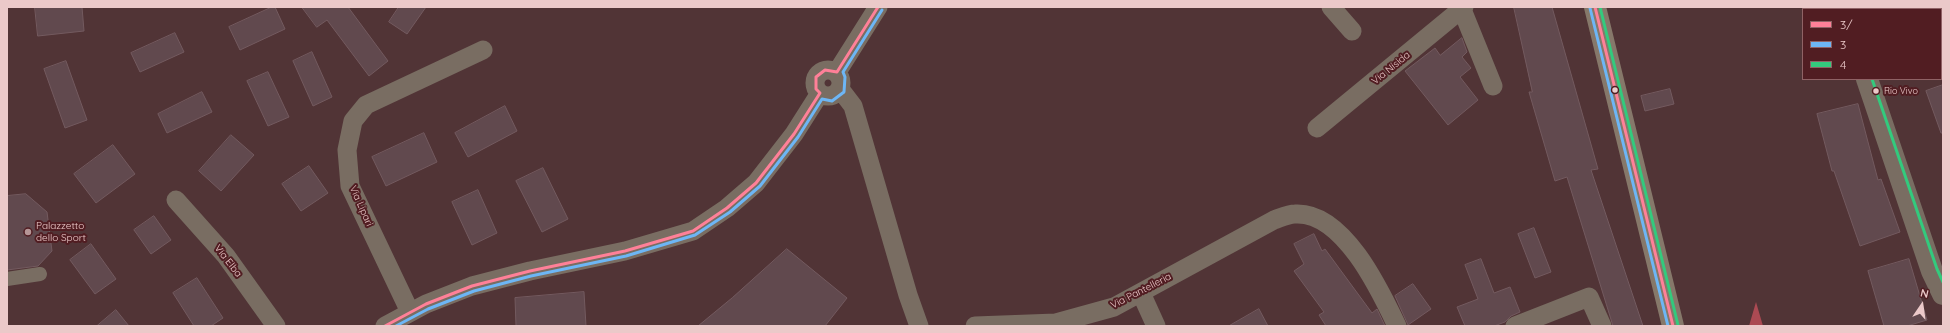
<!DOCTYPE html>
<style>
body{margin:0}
#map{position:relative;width:1950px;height:333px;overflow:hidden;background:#513436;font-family:Quicksand,sans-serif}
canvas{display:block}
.frame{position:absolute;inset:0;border:8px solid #ebc9c9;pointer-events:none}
.legend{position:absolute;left:1802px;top:8px;width:140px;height:72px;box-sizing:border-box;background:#511d22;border:1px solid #8f6265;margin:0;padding:5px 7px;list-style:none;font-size:12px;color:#ebc9c9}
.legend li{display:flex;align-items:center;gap:8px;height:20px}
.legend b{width:20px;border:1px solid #8f6265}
.north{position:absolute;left:1902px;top:285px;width:40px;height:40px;-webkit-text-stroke:3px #511d22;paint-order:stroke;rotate:13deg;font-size:11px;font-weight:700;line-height:16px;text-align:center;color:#ebc9c9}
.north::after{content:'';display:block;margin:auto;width:14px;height:18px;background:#ebc9c9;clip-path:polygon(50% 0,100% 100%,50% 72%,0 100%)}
</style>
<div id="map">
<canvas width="1950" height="333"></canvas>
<div class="frame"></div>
<ul class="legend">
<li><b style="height:5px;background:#ff8098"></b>3/</li>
<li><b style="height:5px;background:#6db6f5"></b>3</li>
<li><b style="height:5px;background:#33ca7d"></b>4</li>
</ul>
<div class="north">N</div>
</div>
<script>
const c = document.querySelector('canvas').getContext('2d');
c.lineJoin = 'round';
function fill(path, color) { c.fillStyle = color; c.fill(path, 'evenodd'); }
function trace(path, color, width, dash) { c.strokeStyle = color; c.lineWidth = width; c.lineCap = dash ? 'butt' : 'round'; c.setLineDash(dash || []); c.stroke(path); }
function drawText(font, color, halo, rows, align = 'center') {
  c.font = font + ' Quicksand,sans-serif'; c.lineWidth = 4; c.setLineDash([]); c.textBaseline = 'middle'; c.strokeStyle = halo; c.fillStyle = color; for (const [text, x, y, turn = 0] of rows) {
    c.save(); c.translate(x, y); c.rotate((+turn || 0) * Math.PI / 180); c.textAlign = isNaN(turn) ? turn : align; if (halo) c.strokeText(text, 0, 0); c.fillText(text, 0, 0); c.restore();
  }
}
const forest = new Path2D(`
 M1756 302 1763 326H1749Z`);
const building = new Path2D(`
 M35 7H82L84 31 38 36Z
 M272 7H275L285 29 240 50 229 27Z
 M302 7H348L388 61 369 76 327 20 317 27Z
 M399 7H426L407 34 389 22Z
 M1514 7H1552L1598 169 1591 170 1643 326H1613L1567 177 1555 181 1529 92H1532Z
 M175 33 184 52 140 72 131 53Z
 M1462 38 1467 52 1462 57 1471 68 1460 77 1478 100 1448 125 1405 71 1435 48 1440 55Z
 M312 52 332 97 313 106 293 61Z
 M66 61 87 120 65 128 44 69Z
 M268 72 289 117 268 126 247 81Z
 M1943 85V133H1941L1926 91Z
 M1670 89 1674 104 1645 111 1641 96Z
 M202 92 212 112 167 133 158 114Z
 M1858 104 1878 180 1881 179 1900 232 1860 246 1834 171H1832L1817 114Z
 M505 106 517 131 468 157 455 133Z
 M424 133 437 162 386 186 372 157Z
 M231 135 254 155 221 191 199 171Z
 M113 145 135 174 96 203 74 174Z
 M309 166 328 193 301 211 282 184Z
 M543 168 568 219 542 232 516 181Z
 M478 190 497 233 472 245 452 202Z
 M26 194 47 212 52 251 38 266 7 270V196Z
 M154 216 171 240 151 254 134 230Z
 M1534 228 1551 272 1535 278 1518 234Z
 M1314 234 1322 251 1325 249 1372 313 1377 309 1385 326H1326L1319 315 1324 312 1294 271 1304 264 1294 244Z
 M91 244 116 279 95 294 70 260Z
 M787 249 847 298 825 326H698L732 298Z
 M1481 259 1494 293 1510 287 1520 312 1511 316 1505 322 1494 326H1465L1457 307 1478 299 1465 265Z
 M1909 259 1927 320 1907 326H1884L1868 271Z
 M197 278 223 318 211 326H194L173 293Z
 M1413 284 1431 309 1408 325 1395 296Z
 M584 292 586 326H516L515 298Z
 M1259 309 1268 326H1229Z
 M116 310 129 326H97Z`);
const pedestrian = new Path2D(`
 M7 279 40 274`);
const minor = new Path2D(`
 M1331 7 1352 31
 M1461 7 1493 86
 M815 83a13 13 0 1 1 26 0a13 13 0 1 1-26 0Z
 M837 72 878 7
 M840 89 853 106 908 295 919 326
 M1317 128 1464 7
 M176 200 226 256 276 326
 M1141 293 1156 326
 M410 312 350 186 347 150 353 121 366 105 483 50
 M385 326 426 304 472 286 530 271 625 251 693 231 727 208 756 183 794 134 820 93
 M975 326 1056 323 1114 307 1274 220C1280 218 1288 214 1295 214 1343 211 1380 290 1397 326
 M1515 326 1589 297 1602 326`);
const tertiary = new Path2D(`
 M1844 7 1845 9
 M1867 79 1932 271 1943 294`);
const secondary = new Path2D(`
 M1595 7 1673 326`);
const bus1 = new Path2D(`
 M1595 7 1673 326
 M385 326 426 304 472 286 530 271 625 251 693 231 727 208 756 183 794 134 820 93 816 89V77L825 70 837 72 878 7`);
const bus2 = new Path2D(`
 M1590 8 1668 326
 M396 326 428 309 474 291 531 276 626 256 695 235 730 212 760 186 798 137 822 99 832 101 844 92 845 77 843 72 882 10`);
const bus3 = new Path2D(`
 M1600 7 1678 325
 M1872 79 1937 269 1943 282`);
const markers = [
 [1615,90,3.5,"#ebc9c9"],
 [1876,91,3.5,"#ebc9c9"],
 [28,232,4,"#b59596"]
];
const busNames = [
 ["Rio Vivo",1884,91]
];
const streetNames = [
 ["Via Nisida",1391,68,-39],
 ["Via Lipari",361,206,66],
 ["Via Elba",228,261,52],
 ["Via Pantelleria",1141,291,-27]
];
const poiNames = [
 ["Palazzetto",36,226],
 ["dello Sport",36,238]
];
fill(forest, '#ab4a53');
fill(building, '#61494e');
trace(building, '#735a5f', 1);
trace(pedestrian, '#796d62', 14);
trace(minor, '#796d62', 19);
trace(tertiary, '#796d62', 22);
trace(secondary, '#86786a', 22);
trace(bus1, '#ff8098', 3);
trace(bus2, '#6db6f5', 3);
trace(bus3, '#33ca7d', 3);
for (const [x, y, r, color] of markers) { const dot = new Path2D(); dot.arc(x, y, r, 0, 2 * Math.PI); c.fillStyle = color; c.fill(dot); trace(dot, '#511d22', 1.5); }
drawText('9px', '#ebc9c9', '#511d22', busNames, 'left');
drawText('10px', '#ebc9c9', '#511d22', streetNames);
drawText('10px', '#ebc9c9', '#511d22', poiNames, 'left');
</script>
